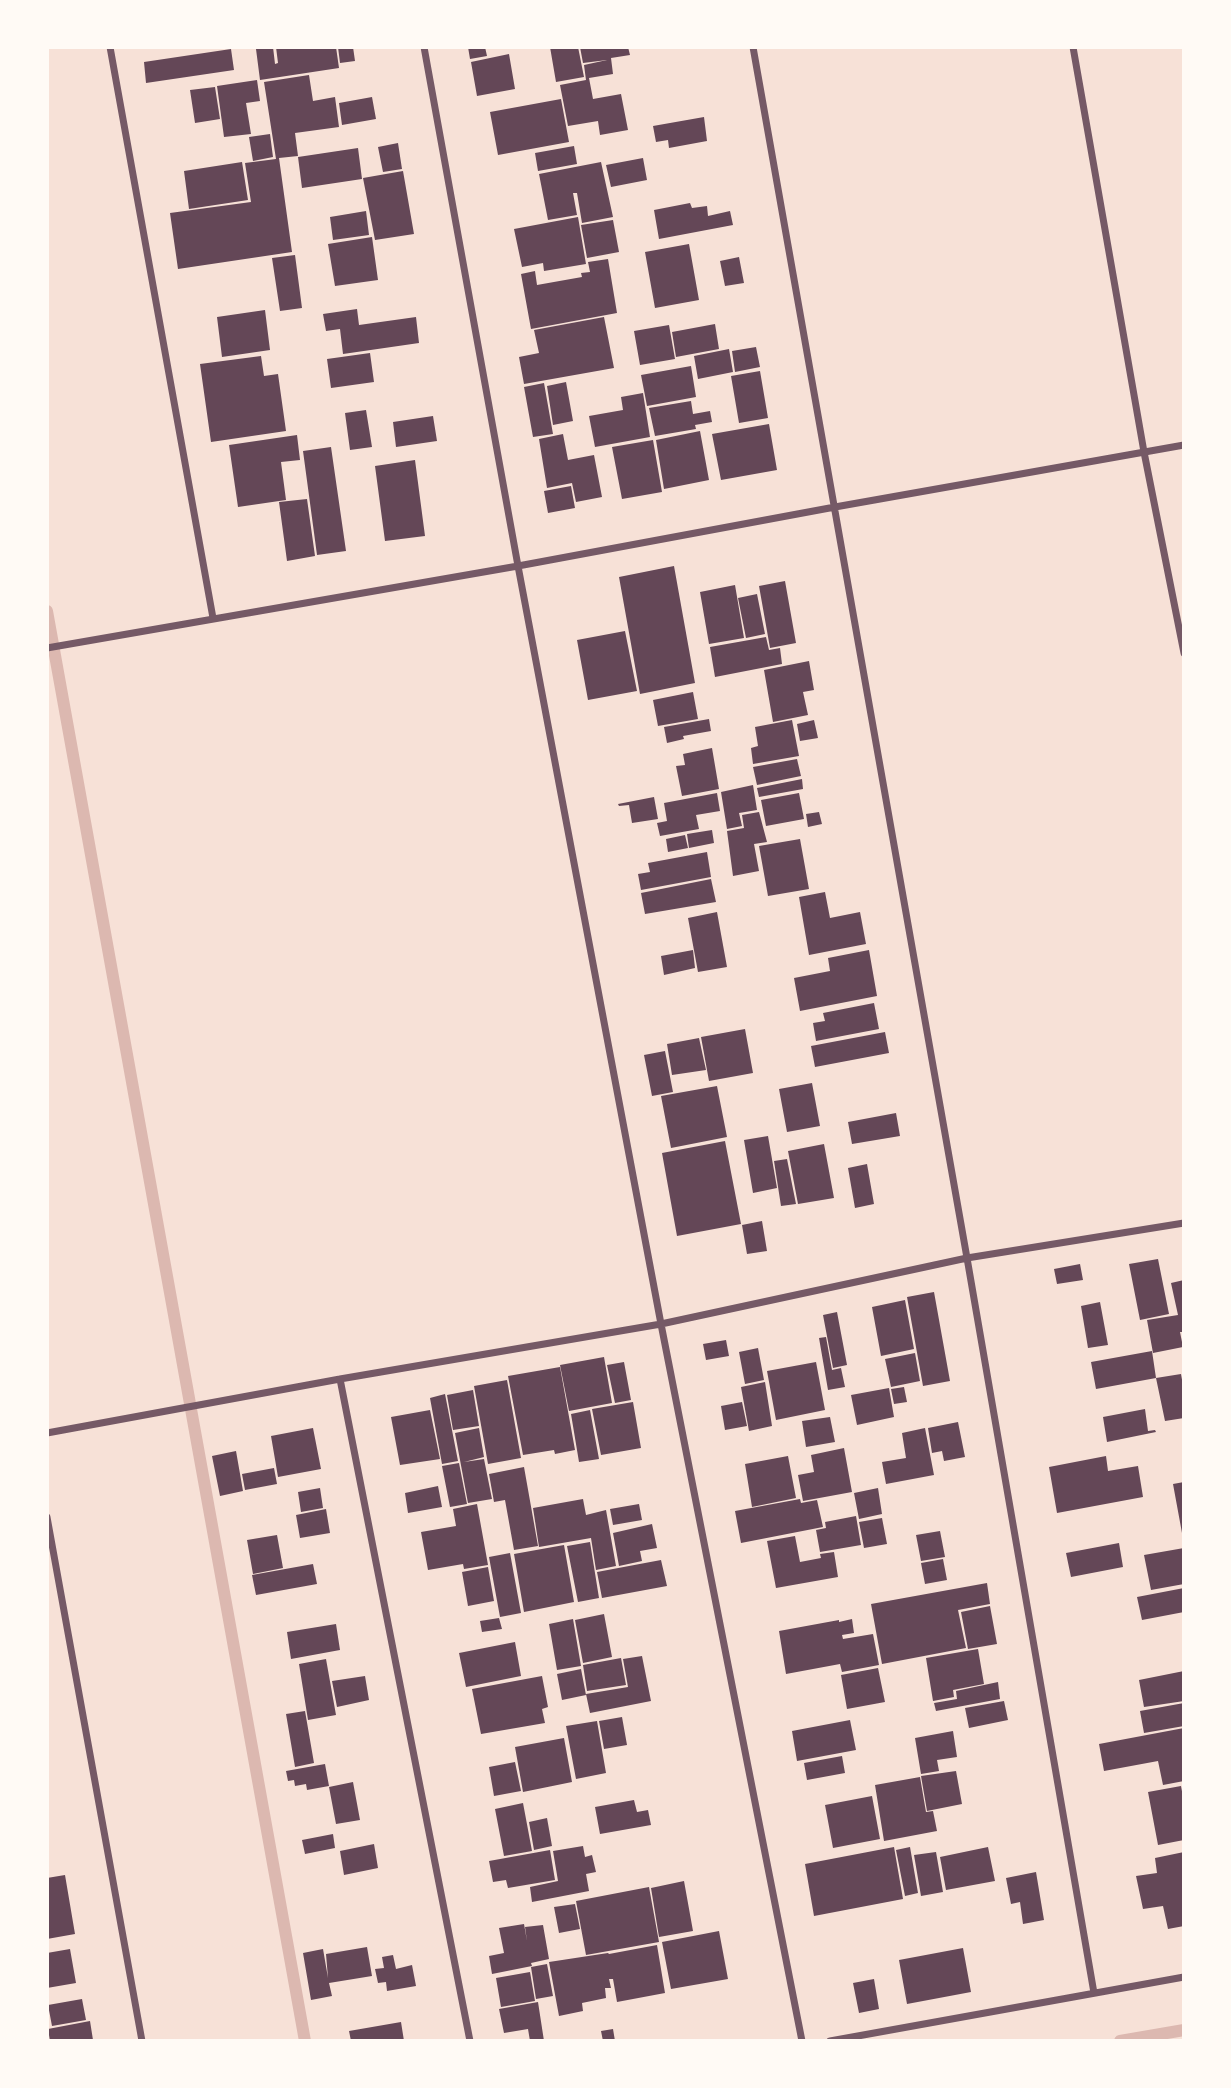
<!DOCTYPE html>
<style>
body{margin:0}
#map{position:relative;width:1231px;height:2088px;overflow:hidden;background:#f7e1d7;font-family:Cabin,sans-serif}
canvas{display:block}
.frame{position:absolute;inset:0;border:49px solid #fffaf5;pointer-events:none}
</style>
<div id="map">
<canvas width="1231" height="2088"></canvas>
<div class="frame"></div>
</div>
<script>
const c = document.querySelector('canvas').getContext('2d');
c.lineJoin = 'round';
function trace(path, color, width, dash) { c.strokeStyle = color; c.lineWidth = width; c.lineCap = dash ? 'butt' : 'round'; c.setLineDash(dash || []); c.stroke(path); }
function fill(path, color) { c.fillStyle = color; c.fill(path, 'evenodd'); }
const stream = new Path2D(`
 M47 611 305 2041
 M1120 2041 1184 2030`);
const building = new Path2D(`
 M273 47 275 64 278 63 276 47H336L339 68 260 80 256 49Z
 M338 47H353L355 61 340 63Z
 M468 47H485L487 56 470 59Z
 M550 47H578L584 77 556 82Z
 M580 47H628L630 55 611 58 613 74 589 78 593 99 621 94 628 130 600 135 598 121 568 126 560 85 586 80 584 65 607 60 583 63Z
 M231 49 234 70 146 83 144 62Z
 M509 54 515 89 477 96 471 62Z
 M309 75 313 101 335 97 339 127 295 133 298 156 279 158 292 252 178 269 170 213 251 202 245 163 276 159 264 82Z
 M257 80 260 101 246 103 251 134 224 137 217 86Z
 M215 87 220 119 195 123 190 90Z
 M372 97 376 119 342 125 339 103Z
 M561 99 569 142 498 155 490 112Z
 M704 117 707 141 669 148 668 140 656 142 653 126Z
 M270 134 273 157 253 161 249 137Z
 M398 143 402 169 383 172 378 147Z
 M574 146 577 164 538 171 535 153Z
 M358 148 362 179 302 188 298 157Z
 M643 158 647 180 611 187 606 165Z
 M242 162 248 200 189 209 184 171Z
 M601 162 613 217 582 223 577 193H573L577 215 548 220 539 174Z
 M403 171 414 234 375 240 363 178Z
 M690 203 692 208 707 206 708 216 730 211 733 225 659 239 654 210Z
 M366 211 369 235 333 240 330 217Z
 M578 217 586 264 544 271 543 263 522 267 514 229Z
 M613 220 619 252 587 258 581 225Z
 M372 237 378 280 335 286 328 244Z
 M689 244 699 300 655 308 645 252Z
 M295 255 302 308 280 311 272 258Z
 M739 257 744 283 725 286 720 261Z
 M608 259 617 313 531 329 521 274 535 271 537 285 582 277 581 273 590 272 588 262Z
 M357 309 359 325 416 317 419 343 343 354 340 329 326 331 323 314Z
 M265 310 270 350 222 357 217 317Z
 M604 317 614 368 524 384 519 357 539 353 534 330Z
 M715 324 719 349 676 357 672 332Z
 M669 325 675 359 640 365 634 331Z
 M756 347 760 367 735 372 732 351Z
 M729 349 733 372 698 379 694 356Z
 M370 353 374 382 331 388 327 359Z
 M261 356 264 376 278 374 286 431 211 442 200 364Z
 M691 366 696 397 647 406 641 375Z
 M760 371 768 418 739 423 731 376Z
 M566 382 573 421 553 425 547 386Z
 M544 383 553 434 533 437 524 387Z
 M643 393 650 437 595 447 589 416 623 410 621 397Z
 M691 401 693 414 710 411 712 422 695 425 696 429 655 436 649 408Z
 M366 410 372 447 350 450 345 413Z
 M433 416 437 441 396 447 393 422Z
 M769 424 777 470 721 480 712 434Z
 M700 431 709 480 664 489 656 440Z
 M563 434 568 460 594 455 602 497 576 502 572 483 547 488 539 439Z
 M297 435 300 460 281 462 286 500 238 507 229 445Z
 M653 440 662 492 622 499 612 447Z
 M331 447 346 551 317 555 303 451Z
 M415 460 425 536 385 541 375 466Z
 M571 486 575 508 548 513 544 491Z
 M307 499 315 556 287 561 279 502Z
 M674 566 695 683 640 694 619 577Z
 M785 581 796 643 770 648 759 586Z
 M735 585 744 638 709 644 700 592Z
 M757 594 765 634 746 638 738 598Z
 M625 631 637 691 588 700 577 640Z
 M766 637 769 650 780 648 782 664 715 677 710 647Z
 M809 661 814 690 803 692 808 715 773 722 764 670Z
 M693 692 698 719 658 726 653 700Z
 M709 719 711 731 683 736 684 739 667 743 664 727Z
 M792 720 799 756 753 764 751 748 758 746 755 727Z
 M814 720 818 738 800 741 797 724Z
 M712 748 719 789 682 796 676 766 685 765 683 754Z
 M797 759 801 776 757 785 753 767Z
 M802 779 803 789 759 797 757 788Z
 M753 785 757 810 739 813 742 826 727 829 721 792Z
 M717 793 720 811 696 815 699 829 660 836 657 823 667 821 664 803Z
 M799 793 804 819 766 826 761 800Z
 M654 797 658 819 632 823 629 805 619 806 618 804Z
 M759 812 767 842 754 844 759 871 733 876 727 831 744 828 742 815Z
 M819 812 822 824 808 827 806 814Z
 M712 830 714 843 689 848 687 834Z
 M685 835 688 848 668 852 666 839Z
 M800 839 809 889 768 896 759 846Z
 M707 852 711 877 641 890 638 874 650 872 648 863Z
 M711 879 716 902 645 914 641 893Z
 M825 892 830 918 860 912 866 944 809 955 799 897Z
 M717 912 727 967 698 972 688 918Z
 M693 950 695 968 664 975 661 956Z
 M869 950 877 996 800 1011 794 978 830 971 828 958Z
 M874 1003 879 1029 816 1041 813 1023 825 1021 823 1013Z
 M745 1029 753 1073 709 1081 701 1037Z
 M885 1032 889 1053 815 1067 811 1046Z
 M699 1038 706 1070 672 1075 667 1044Z
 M665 1051 673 1092 652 1096 644 1055Z
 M812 1083 820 1126 787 1132 779 1089Z
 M717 1086 727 1137 671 1148 661 1096Z
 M896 1113 900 1136 852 1144 848 1122Z
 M768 1136 777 1188 753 1193 744 1140Z
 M725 1141 741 1224 677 1236 662 1153Z
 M824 1144 834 1198 798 1204 788 1151Z
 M787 1159 796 1204 781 1206 774 1161Z
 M867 1164 874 1204 855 1208 848 1168Z
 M762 1221 767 1251 747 1254 742 1225Z
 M1158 1259 1169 1314 1140 1320 1129 1264Z
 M1080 1264 1083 1280 1057 1284 1054 1269Z
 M1184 1280V1332H1180L1183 1347 1153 1353 1147 1320 1178 1315 1171 1283Z
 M934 1292 950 1381 923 1386 907 1297Z
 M905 1300 914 1349 881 1356 872 1307Z
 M1100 1302 1108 1345 1088 1348 1081 1306Z
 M837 1312 847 1365 833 1368 823 1315Z
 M826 1337 832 1370 841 1368 845 1387 828 1390 819 1338Z
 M726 1340 729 1356 706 1360 703 1344Z
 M758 1348 764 1380 745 1384 739 1352Z
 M1152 1351 1156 1378 1096 1389 1091 1362Z
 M915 1353 920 1381 891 1387 885 1359Z
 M604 1357 612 1403 569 1411 560 1365Z
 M624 1362 631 1400 615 1403 607 1365Z
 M816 1362 825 1410 776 1420 767 1371Z
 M560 1367 575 1450 555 1454 554 1450 523 1455 508 1376Z
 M1181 1374 1184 1391V1418L1165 1421 1156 1378Z
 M507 1380 521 1458 488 1464 474 1386Z
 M765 1382 772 1426 749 1431 741 1387Z
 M904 1387 907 1402 894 1404 891 1389Z
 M889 1388 894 1417 857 1425 851 1395Z
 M473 1390 479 1426 453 1430 447 1395Z
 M445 1394 458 1461 442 1464 430 1398Z
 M633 1402 641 1448 601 1455 592 1409Z
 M742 1402 747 1426 725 1430 721 1406Z
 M1145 1409 1148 1431 1155 1430 1156 1432 1107 1442 1103 1417Z
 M430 1410 440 1459 400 1465 391 1417Z
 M590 1410 599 1459 579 1462 571 1414Z
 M830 1417 835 1442 806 1447 802 1421Z
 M958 1422 965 1457 944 1461 942 1451 932 1453 928 1428Z
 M313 1428 321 1469 278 1477 271 1436Z
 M479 1428 484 1457 464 1462 484 1459 492 1499 468 1503 455 1433Z
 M925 1428 934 1475 886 1484 882 1462 906 1458 902 1433Z
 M844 1448 852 1492 803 1501 798 1475 814 1472 811 1455Z
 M236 1451 243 1491 220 1496 212 1456Z
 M788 1456 796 1498 752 1507 745 1464Z
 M1106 1456 1108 1471 1138 1466 1143 1497 1057 1513 1049 1467Z
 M459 1463 467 1504 450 1507 442 1466Z
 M524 1467 538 1546 514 1550 505 1500 494 1502 489 1474Z
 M274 1468 277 1484 245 1490 242 1474Z
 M1184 1482V1533H1182L1173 1484Z
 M438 1486 442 1507 408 1513 405 1493Z
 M320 1488 323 1508 301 1512 298 1492Z
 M878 1488 882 1514 859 1519 854 1493Z
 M583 1499 586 1515 606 1510 616 1566 596 1570 591 1538 539 1547 533 1508Z
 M800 1499 801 1503 817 1500 823 1527 741 1543 735 1511Z
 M477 1504 488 1565 464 1569 463 1564 428 1570 421 1532 456 1526 453 1509Z
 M639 1504 642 1520 613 1525 610 1509Z
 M326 1509 330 1533 300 1538 296 1515Z
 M856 1516 861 1545 820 1552 816 1530 826 1528 825 1522Z
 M882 1518 887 1544 864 1548 859 1522Z
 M652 1524 657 1548 640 1551 642 1561 619 1566 613 1533Z
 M940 1531 945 1557 921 1561 916 1535Z
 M277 1535 283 1568 253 1574 247 1540Z
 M795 1536 800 1562 821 1558 820 1554 834 1552 838 1577 776 1588 767 1541Z
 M590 1542 599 1598 578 1602 567 1546Z
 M1119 1543 1123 1567 1071 1577 1066 1553Z
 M564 1545 574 1602 524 1612 514 1554Z
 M1184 1548V1584L1151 1590 1144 1555Z
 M510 1553 521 1613 500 1617 489 1557Z
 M943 1559 947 1580 925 1584 921 1563Z
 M661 1560 667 1586 602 1598 597 1572Z
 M313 1564 317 1584 256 1595 252 1575Z
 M488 1567 494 1601 468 1606 462 1572Z
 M987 1583 990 1604 958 1610 966 1648 882 1664 871 1604Z
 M1184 1588V1612L1142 1620 1137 1597Z
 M990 1606 997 1644 968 1649 961 1612Z
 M604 1614 612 1657 583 1663 575 1620Z
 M499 1618 502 1629 482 1632 480 1621Z
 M573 1619 581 1666 557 1670 549 1624Z
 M852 1619 854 1633 842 1635 843 1639 873 1634 879 1665 842 1672 840 1664 786 1674 779 1631 839 1620V1622Z
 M336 1624 340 1650 291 1659 287 1632Z
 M515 1642 521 1676 466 1687 459 1653Z
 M978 1649 984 1684 953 1690 954 1697 933 1701 926 1658Z
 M642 1656 651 1701 590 1713 586 1694 628 1687 623 1659Z
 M621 1658 626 1685 587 1691 583 1665Z
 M326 1659 336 1715 308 1720 299 1664Z
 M878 1668 885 1702 847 1709 841 1675Z
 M581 1669 586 1695 562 1700 557 1674Z
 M1184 1671V1701L1144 1707 1139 1680Z
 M365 1676 369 1700 337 1707 332 1681Z
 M542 1676 548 1707 542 1709 545 1723 481 1734 472 1689Z
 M998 1682 1000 1699 936 1711 934 1703 957 1699 956 1691Z
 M1004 1701 1008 1720 969 1728 965 1708Z
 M1184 1703V1726L1144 1733 1140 1711Z
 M305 1711 314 1763 295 1767 286 1714Z
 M622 1717 627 1745 604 1749 599 1721Z
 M850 1720 856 1750 797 1761 792 1731Z
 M597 1721 606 1773 576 1779 566 1726Z
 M1184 1728V1781L1163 1785 1158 1761 1104 1771 1099 1744Z
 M953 1731 957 1757 937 1760 939 1771 921 1774 915 1738Z
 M564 1738 572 1782 523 1792 515 1747Z
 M842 1756 845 1773 807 1780 804 1763Z
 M515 1762 521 1791 494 1796 489 1767Z
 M325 1764 329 1786 307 1790 306 1784 295 1786 294 1780 288 1781 286 1771Z
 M956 1771 962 1804 927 1811 921 1776Z
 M920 1777 926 1812 933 1811 937 1831 884 1841 875 1785Z
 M353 1782 360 1820 336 1824 329 1787Z
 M1181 1786 1184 1802V1840L1158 1845 1148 1792Z
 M872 1796 880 1839 833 1848 825 1805Z
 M634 1800 637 1812 648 1810 651 1825 600 1834 595 1807Z
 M523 1803 532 1851 504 1856 495 1809Z
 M547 1818 552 1846 534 1850 529 1822Z
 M333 1834 335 1848 305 1854 302 1840Z
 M374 1844 378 1868 344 1875 340 1851Z
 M583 1846 585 1857 592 1855 596 1872 586 1874 589 1891 532 1902 530 1887 558 1881 553 1851Z
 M894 1847 903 1899 814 1916 805 1864Z
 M910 1847 918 1893 905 1896 896 1850Z
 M988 1847 995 1881 946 1890 940 1857Z
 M550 1850 555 1880 508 1888 506 1880 493 1882 489 1861Z
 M936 1852 943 1892 921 1896 914 1855Z
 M1184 1852V1926L1168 1929 1163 1906 1143 1909 1136 1876 1157 1873 1155 1858Z
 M1036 1872 1044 1920 1023 1924 1020 1902 1011 1904 1006 1878Z
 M65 1875 75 1934 47 1939V1878Z
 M684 1881 693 1931 659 1937 651 1888Z
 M649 1887 659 1942 586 1955 576 1901Z
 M575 1904 580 1929 559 1933 554 1907Z
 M524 1924 527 1941 525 1927 543 1925 549 1959 531 1963 532 1966 492 1974 489 1956 504 1953 499 1928Z
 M719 1931 728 1979 671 1989 662 1942Z
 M657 1945 665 1993 617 2002 613 1979H609L611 1988H605L606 1998 582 2003 583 2011 559 2016 549 1962 608 1953 609 1954Z
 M367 1947 372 1976 329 1983 332 1996 311 2000 303 1953 323 1949 328 1978 326 1954Z
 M963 1948 971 1992 907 2004 899 1960Z
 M70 1949 76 1983 47 1988V1953Z
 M393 1955 396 1969 412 1965 416 1986 387 1991 386 1982 378 1983 375 1969 384 1968 382 1957Z
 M547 1964 553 1996 536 1999 531 1967Z
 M530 1972 535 2001 501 2007 496 1978Z
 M874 1979 879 2009 859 2013 853 1983Z
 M82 1999 86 2020 52 2026 48 2005Z
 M538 2002 544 2041H530L528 2029 504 2033 499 2009Z
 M90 2021 93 2040 50 2041 48 2029Z
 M401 2022 404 2041H351L349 2031Z
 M613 2029 615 2041H603L601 2031Z`);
const minor = new Path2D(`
 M110 47 213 618
 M424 47 518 566 661 1324 802 2041
 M753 47 967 1258 1094 1993
 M1073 47 1144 452 1184 653
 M47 648 518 566 835 507 1184 445
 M340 1379 470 2041
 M47 1433 340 1379 661 1324 967 1258 1184 1223
 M47 1517 142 2041
 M830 2041 1184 1977`);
trace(stream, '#dcb8b0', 12);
fill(building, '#644757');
trace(minor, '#755966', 7);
</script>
